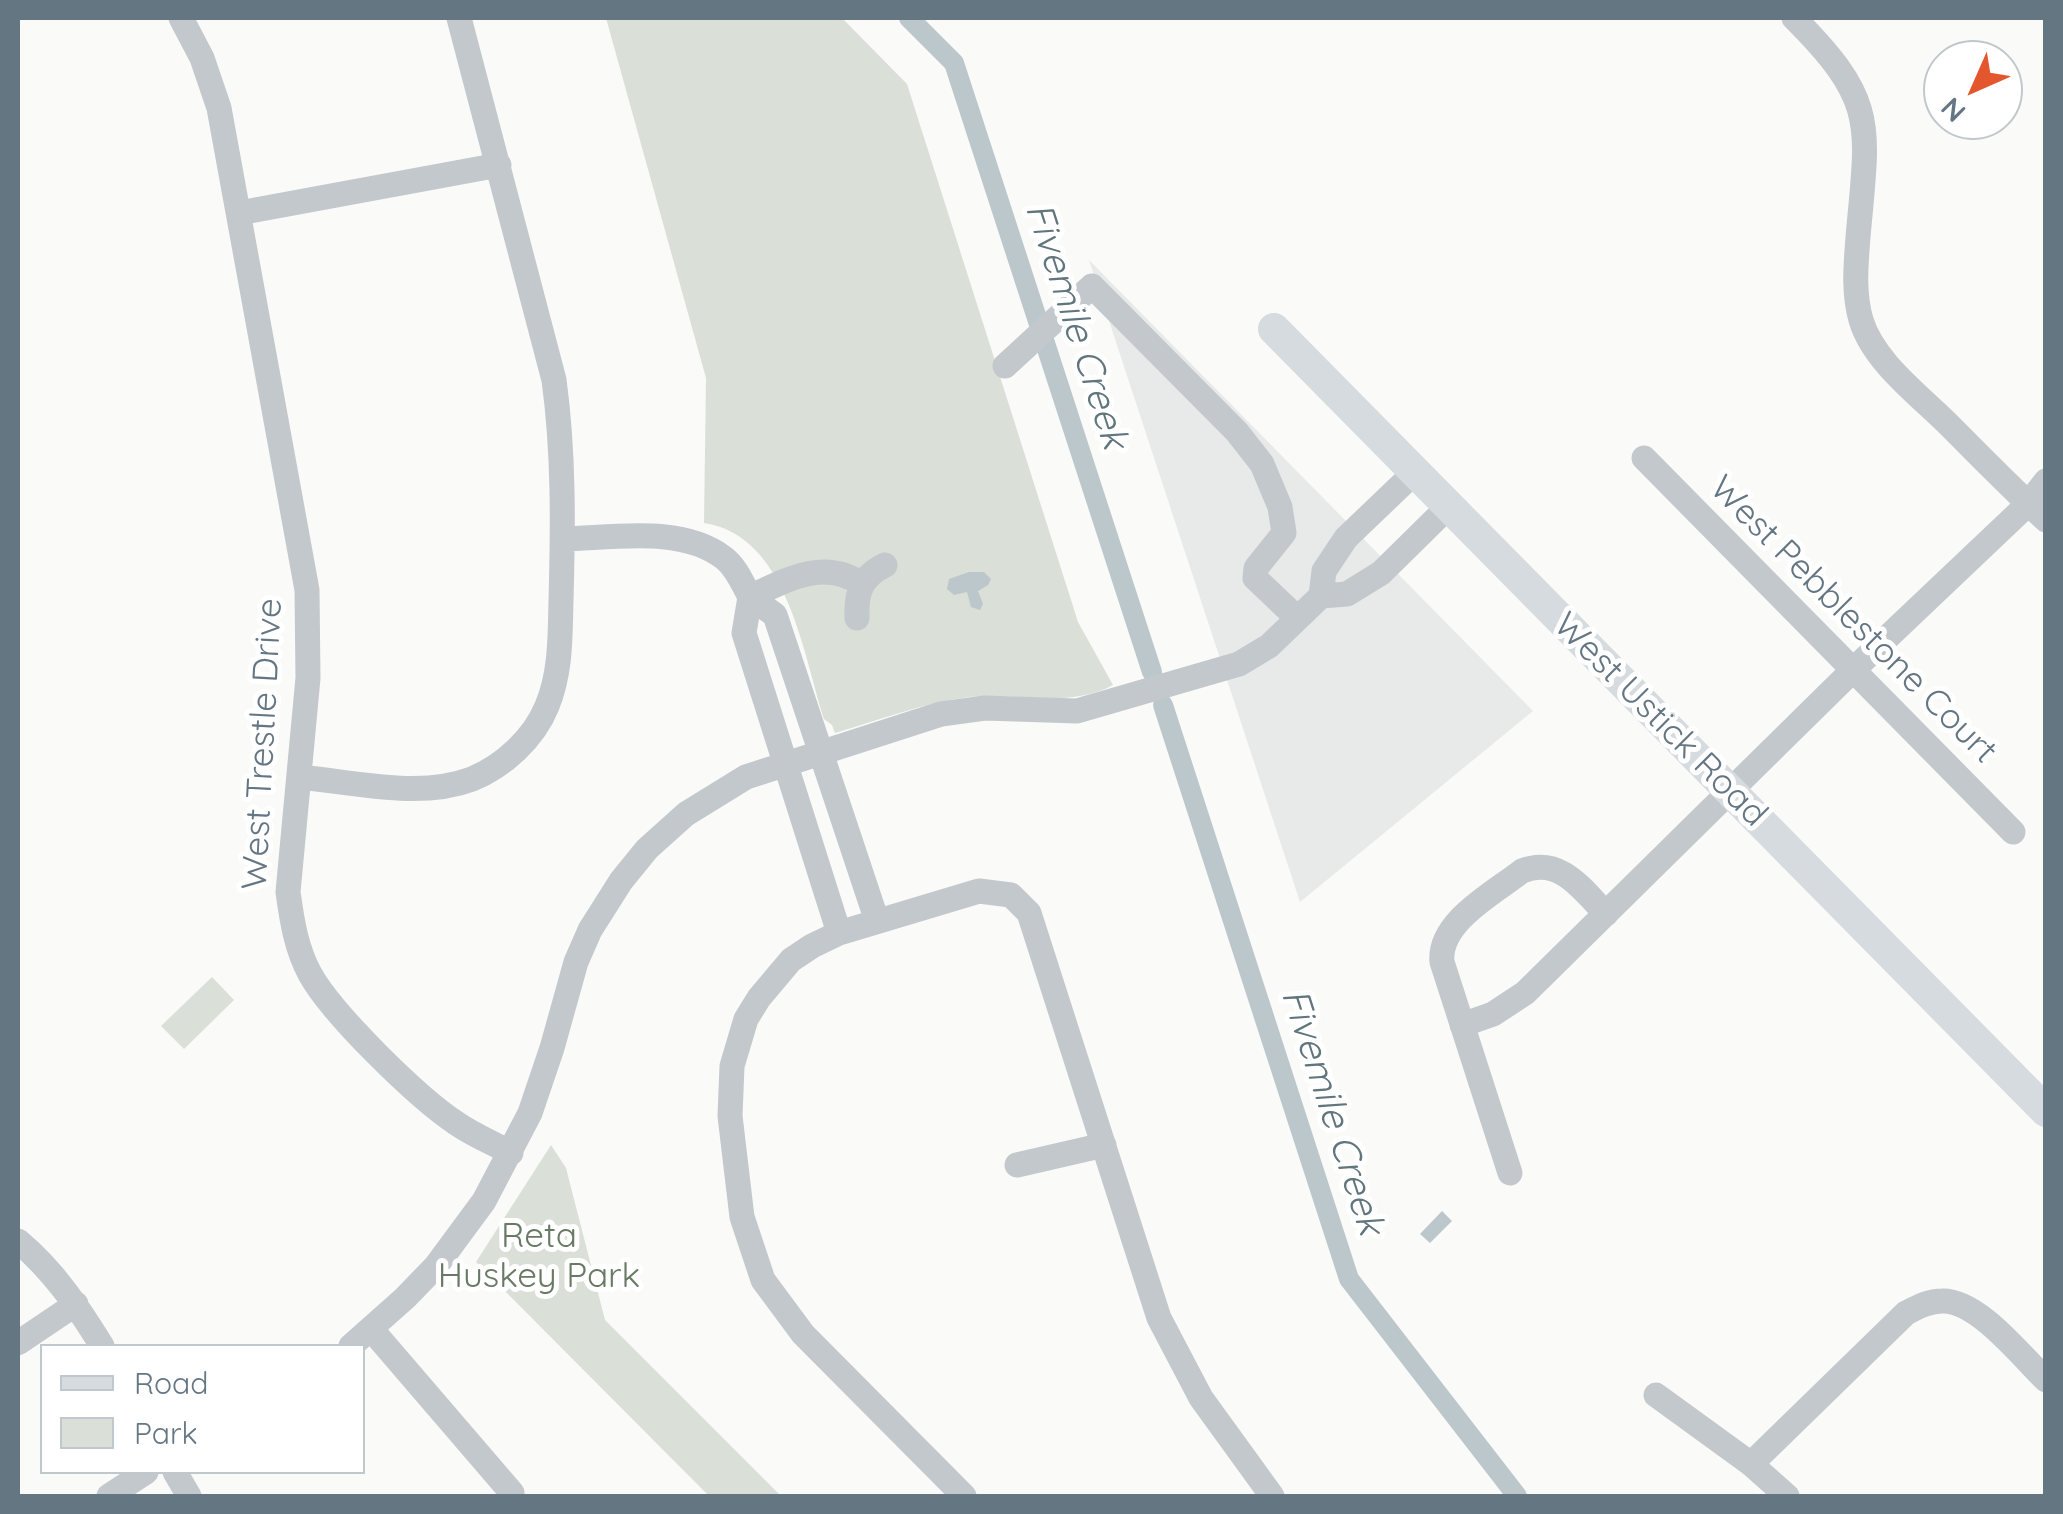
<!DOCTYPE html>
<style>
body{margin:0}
#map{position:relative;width:2063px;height:1514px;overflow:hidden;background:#fafaf8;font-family:Quicksand,sans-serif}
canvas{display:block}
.frame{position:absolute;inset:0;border:20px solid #657683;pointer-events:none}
.legend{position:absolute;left:40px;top:1344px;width:325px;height:130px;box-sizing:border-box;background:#fff;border:2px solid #c1c8cd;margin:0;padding:12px 18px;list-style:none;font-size:30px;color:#657683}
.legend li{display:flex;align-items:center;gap:20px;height:50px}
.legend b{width:50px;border:2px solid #c1c8cd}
.north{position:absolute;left:1923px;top:40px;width:100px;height:100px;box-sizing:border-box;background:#fff;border:2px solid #c1c8cd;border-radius:50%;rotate:225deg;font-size:28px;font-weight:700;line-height:40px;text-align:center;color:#657683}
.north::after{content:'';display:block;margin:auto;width:35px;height:45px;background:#e4572e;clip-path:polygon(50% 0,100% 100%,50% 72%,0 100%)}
</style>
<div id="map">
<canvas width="2063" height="1514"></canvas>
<div class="frame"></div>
<ul class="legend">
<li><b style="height:12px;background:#d6dbdf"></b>Road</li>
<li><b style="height:28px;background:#dadfd7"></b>Park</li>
</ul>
<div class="north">N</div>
</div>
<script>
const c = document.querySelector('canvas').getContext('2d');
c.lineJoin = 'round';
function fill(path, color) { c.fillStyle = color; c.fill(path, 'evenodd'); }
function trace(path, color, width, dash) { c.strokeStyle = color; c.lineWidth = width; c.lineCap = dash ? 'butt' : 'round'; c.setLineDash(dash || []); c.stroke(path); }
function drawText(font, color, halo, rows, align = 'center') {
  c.font = font + ' Quicksand,sans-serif'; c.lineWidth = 10; c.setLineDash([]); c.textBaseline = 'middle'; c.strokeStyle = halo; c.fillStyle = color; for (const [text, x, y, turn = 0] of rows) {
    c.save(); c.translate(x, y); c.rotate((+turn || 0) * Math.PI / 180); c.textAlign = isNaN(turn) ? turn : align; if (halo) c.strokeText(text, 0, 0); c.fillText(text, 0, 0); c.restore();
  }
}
const built = new Path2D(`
 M1089 260 1533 711 1300 902Z`);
const green = new Path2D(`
 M606 18H842L907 84 1078 622 1113 685C1069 709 1017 692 969 697 923 703 879 720 835 733L832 725 824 719C803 653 787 535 704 523L706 378Z
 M212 977 234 1000 184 1049 161 1026Z
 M551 1145 566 1168 605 1320 781 1496H709L476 1262Z`);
const water = new Path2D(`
 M969 572H984L991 579 988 585 978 591 983 604 980 610 971 607 967 592 954 595 947 589 949 579Z
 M1442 1211 1452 1221 1430 1243 1420 1234Z`);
const canal = new Path2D(`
 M909 18 954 63 1152 672
 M1163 705 1349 1279 1517 1496`);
const minor = new Path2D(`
 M181 18 202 58 219 108 307 590 308 678 288 892C292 921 296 948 310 974 332 1014 417 1097 456 1123 473 1135 493 1143 511 1153
 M1794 18C1878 102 1868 124 1858 237 1856 264 1853 292 1861 320 1873 361 1919 395 1948 424 1980 456 2012 489 2046 520
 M239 213 499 165
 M1005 366 1092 286 1237 432 1262 464 1280 507 1284 533 1256 568 1255 578 1297 618
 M1644 458 2013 832
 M563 539C612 538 682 525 724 558 736 567 743 584 750 597 786 580 825 558 861 584
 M1321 596 1324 571 1346 538 1415 472
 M857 618C856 592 861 577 885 565
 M299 777C353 782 420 799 472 779 504 766 534 738 547 706 561 672 560 637 561 601 563 527 564 453 554 380L459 18
 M839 933 744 633 750 597 775 615 877 921
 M1462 1025 1493 1014 1525 993 1853 670 2028 504 2046 481
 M1017 1165 1104 1145
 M1510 1173 1442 962C1438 922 1494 893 1522 871 1560 856 1582 889 1606 914
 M18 1241C53 1270 78 1307 102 1346
 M372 1330 512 1493
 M18 1343 76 1304
 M351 1346 405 1298 436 1266 484 1201 530 1113 552 1048 576 962 590 930 621 881 647 849 686 814 746 777 941 714 985 708 1077 711 1239 664 1269 646 1321 596 1347 594 1381 573 1449 506
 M1656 1395 1751 1464 1787 1496
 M1751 1464 1906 1313C1918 1307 1929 1301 1942 1301 1978 1300 2021 1356 2046 1380
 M175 1472 189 1496
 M109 1496 146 1472
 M964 1496 803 1334 763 1280 742 1217 730 1116 732 1066 746 1019 759 998 791 960 812 946 839 933 979 891 1011 895 1029 913 1159 1318 1201 1398 1272 1496`);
const major = new Path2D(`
 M1274 329 2046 1111`);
const streetNames = [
 ["West Pebblestone Court",1853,620,45],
 ["West Ustick Road",1660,720,45],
 ["West Trestle Drive",263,744,-87]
];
const parkNames = [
 ["Reta",539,1236],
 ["Huskey Park",539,1276]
];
const waterNames = [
 ["Fivemile Creek",1076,326,72],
 ["Fivemile Creek",1332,1112,72]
];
fill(built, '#e8e9e9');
fill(green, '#dadfd7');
fill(water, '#bbc7cb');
trace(canal, '#bbc7cb', 20);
trace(minor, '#c3c8cc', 25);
trace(major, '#d6dbdf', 32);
drawText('35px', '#657683', '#fff', streetNames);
drawText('35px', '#687a64', '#fff', parkNames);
drawText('italic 38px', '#60757c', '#fff', waterNames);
</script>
